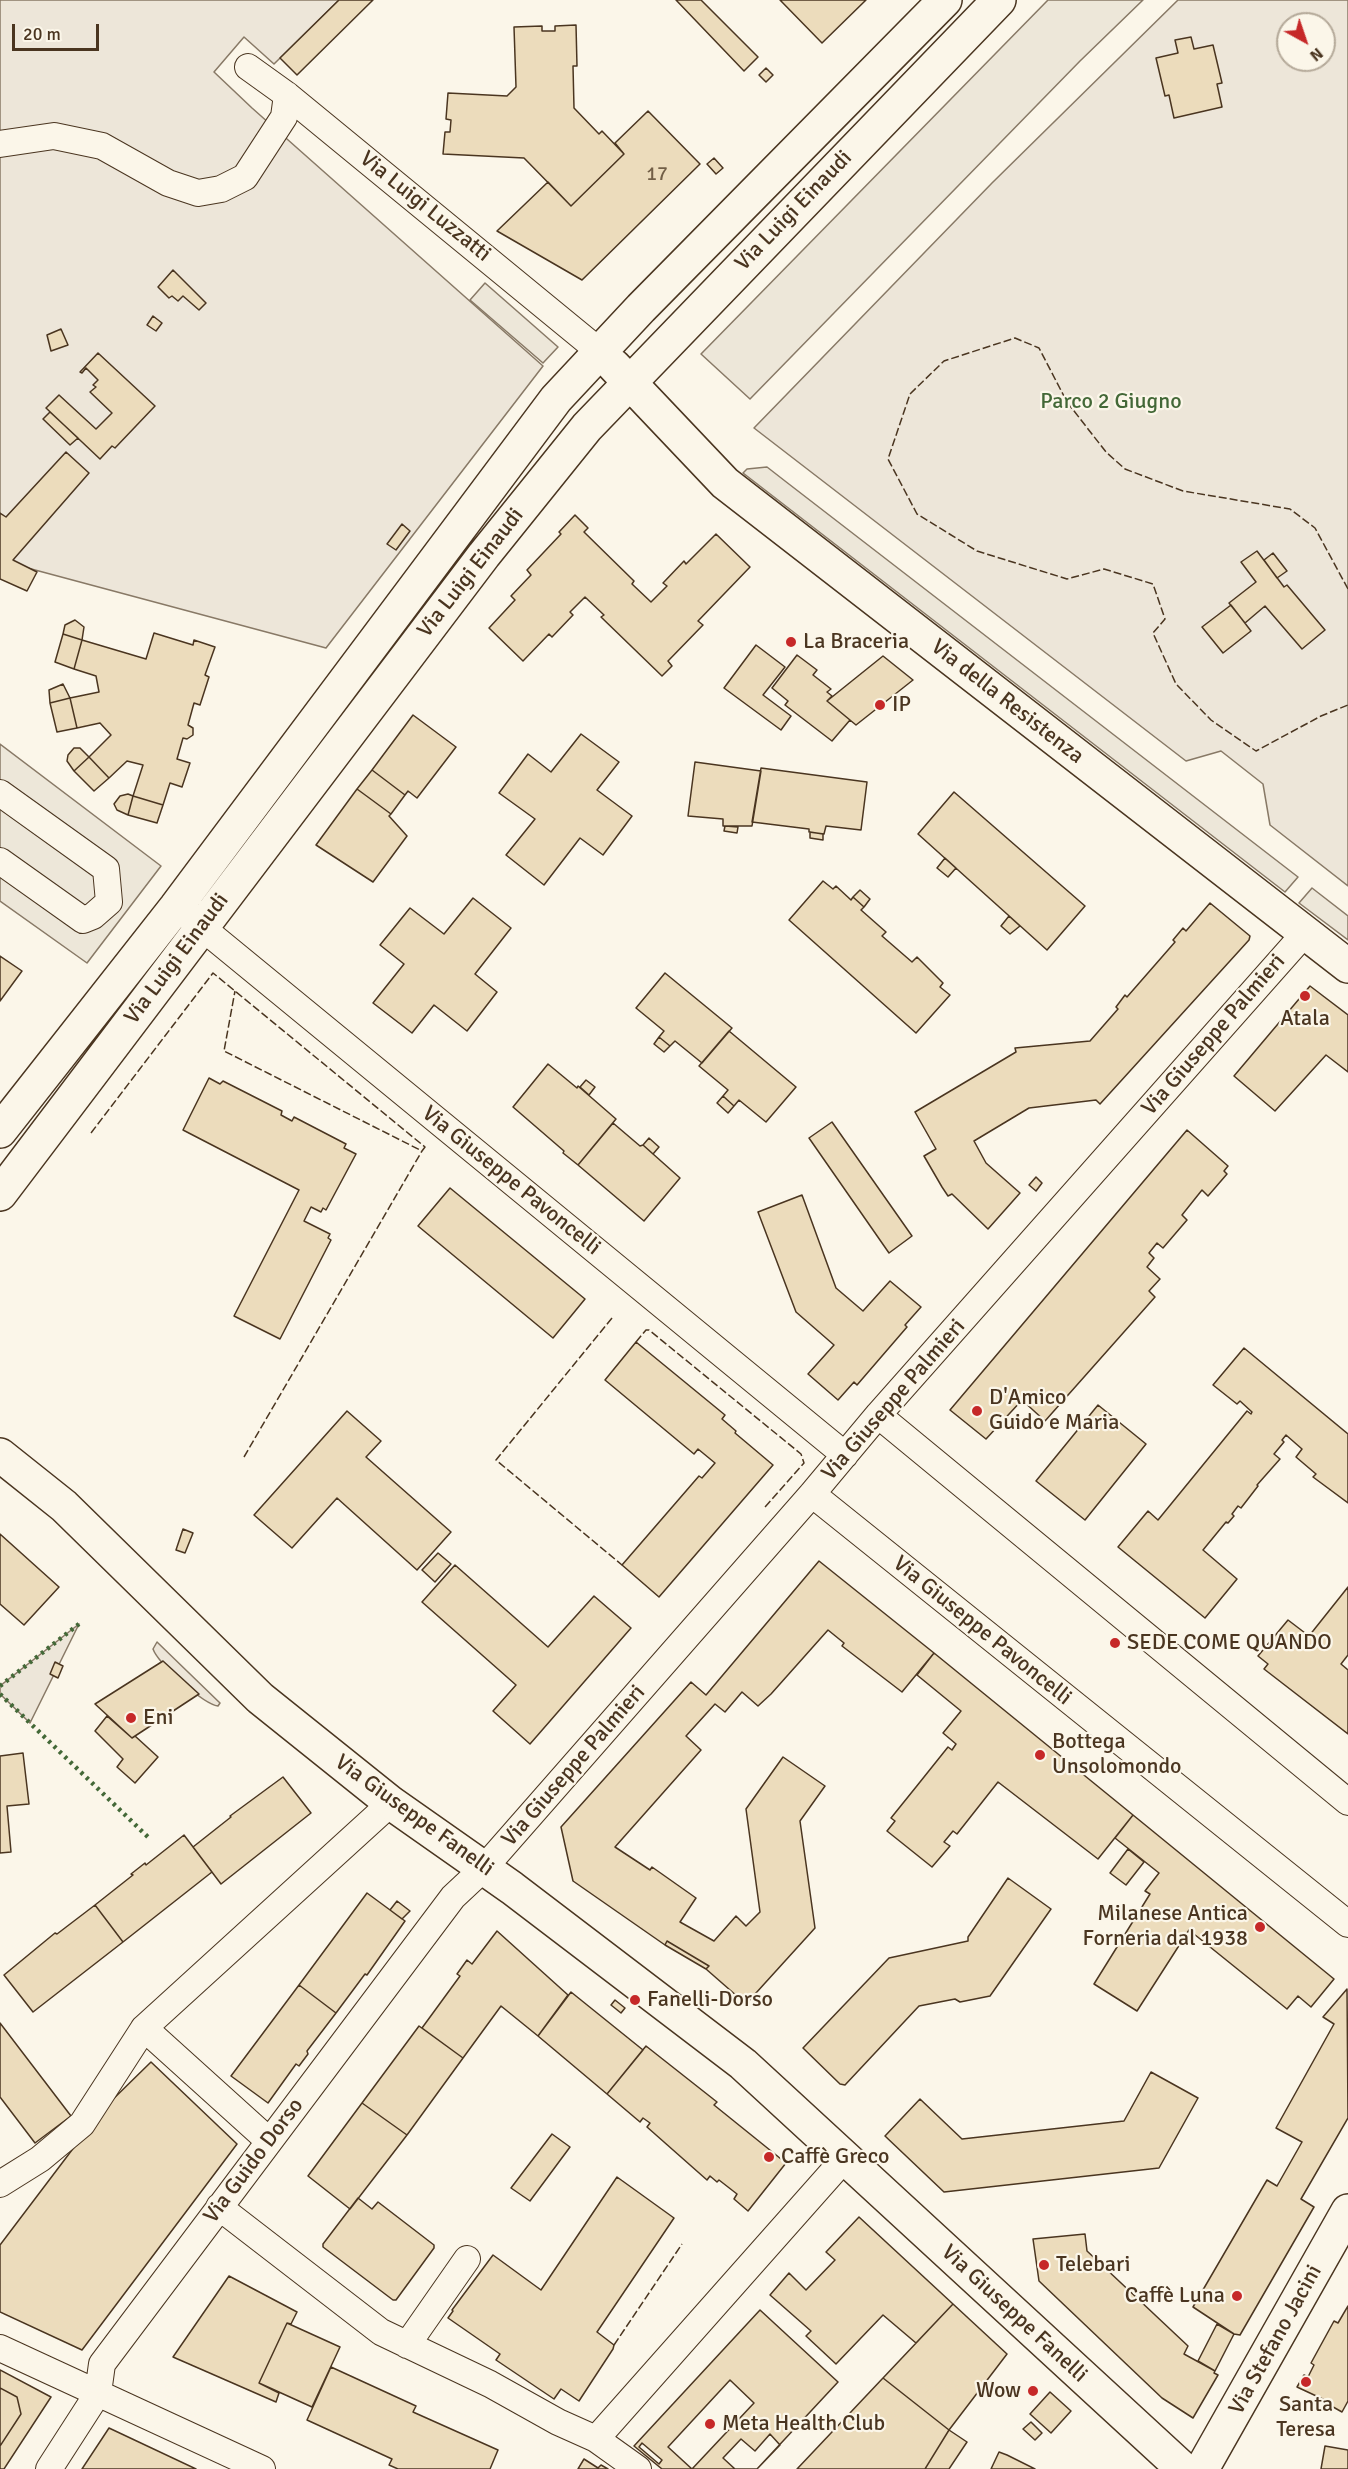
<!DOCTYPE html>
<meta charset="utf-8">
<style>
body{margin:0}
#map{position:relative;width:1348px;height:2469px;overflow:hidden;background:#fbf6e9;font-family:Signika,sans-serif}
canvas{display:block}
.north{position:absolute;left:1276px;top:12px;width:60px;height:60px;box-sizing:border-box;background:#fbf6e9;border:2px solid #b4a999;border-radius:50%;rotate:140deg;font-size:16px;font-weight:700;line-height:24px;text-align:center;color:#4a3520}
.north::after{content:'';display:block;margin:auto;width:21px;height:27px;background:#c62828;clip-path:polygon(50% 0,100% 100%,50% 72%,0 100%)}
.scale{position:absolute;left:12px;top:24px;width:87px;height:27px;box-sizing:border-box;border:3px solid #4a3520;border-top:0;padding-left:8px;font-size:18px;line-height:21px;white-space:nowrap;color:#4a3520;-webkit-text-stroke:4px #fbf6e9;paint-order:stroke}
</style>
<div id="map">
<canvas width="1348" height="2469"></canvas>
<div class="north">N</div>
<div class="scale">20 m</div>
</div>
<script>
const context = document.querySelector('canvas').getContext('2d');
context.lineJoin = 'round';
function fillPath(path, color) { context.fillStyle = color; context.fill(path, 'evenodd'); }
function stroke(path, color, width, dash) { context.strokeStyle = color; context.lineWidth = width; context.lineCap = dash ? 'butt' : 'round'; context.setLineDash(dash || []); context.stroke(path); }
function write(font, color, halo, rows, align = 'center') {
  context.font = font + ' Signika,sans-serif'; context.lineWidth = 4.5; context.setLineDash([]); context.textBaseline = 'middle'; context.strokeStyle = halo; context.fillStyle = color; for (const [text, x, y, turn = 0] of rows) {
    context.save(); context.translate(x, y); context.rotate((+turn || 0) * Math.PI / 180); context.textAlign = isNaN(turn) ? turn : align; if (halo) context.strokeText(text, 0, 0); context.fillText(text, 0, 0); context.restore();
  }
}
const green = new Path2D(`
 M0,0H339L274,64L244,37L214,72L252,108L543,366L326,648L9,563L0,557Z
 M1178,0H1348V886L1270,825L1263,784L1221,751L1186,761L754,428L992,183ZM1288,24H1324V60H1288Z
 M79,1624L30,1723L0,1694V1686Z
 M157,1642L220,1703L218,1706C203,1704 158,1663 153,1649Z`);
fillPath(green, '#ede6d9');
stroke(green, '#887966', 1.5);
const parking = new Path2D(`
 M1048,0H1143L1080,61L750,399L701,354Z
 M485,283L558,347L543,363L470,300Z
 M767,467L785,481L1298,877L1285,892L743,473L747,469Z
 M0,744L161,866L87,963L0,901Z
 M1312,888L1348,916V940L1299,903Z`);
fillPath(parking, '#ede7d9');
stroke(parking, '#887966', 1.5);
const building = new Path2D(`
 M339,0H373L297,75L280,58Z
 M676,0H701L758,57L744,71Z
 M780,0H866L822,43Z
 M576,25L577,66H573L574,108L599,134L602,131L624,154L571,206L524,158L443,154L445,132H450L451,120L446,119L448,93L507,96L516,87L514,27L542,26V31H555V26Z
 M1191,37L1194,49L1213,45L1222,83L1217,84L1222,107L1174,118L1169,95L1165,96L1156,58L1178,53L1175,40Z
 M766,68L773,75L766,82L759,75Z
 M648,111L700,164L582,280L497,231L548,182L571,206L624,154L615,143Z
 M714,158L723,168L716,174L707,164Z
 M173,270L206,303L199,310L183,296L178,301L172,296L169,298L158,287Z
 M153,316L162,323L156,331L147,325Z
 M61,329L68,345L51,351L47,335Z
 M98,353L155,406L115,448L112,446L100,459L46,408L59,395L96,429L112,413L90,392L96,387L93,385L98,380L86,368L82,373L80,372Z
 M50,412L78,438L70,445L43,419Z
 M66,452L89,473L13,560L37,572L27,591L0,579V513L6,517Z
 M575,515L588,528L584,532L634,581L632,584L651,602L667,586L663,583L684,561L686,564L716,534L750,567L698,621L703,625L668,661L672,666L662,676L601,617L604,615L585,597L570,612L573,615L552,637L549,634L523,661L489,628L515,600L511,596L531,575L527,570L561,534L559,532Z
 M402,524L410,531L396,550L387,544Z
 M1257,551L1284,587L1287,585L1325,630L1302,649L1265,606L1245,623L1229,603L1256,582L1241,562Z
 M1273,553L1287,571L1277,578L1264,560Z
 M1231,605L1251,631L1223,653L1202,627Z
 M75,620L84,627L82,640L63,634L65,625Z
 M154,633L193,645L194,640L215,647L205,675L209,677L200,705L194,703L188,725L193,728V735L187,739L183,738L177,759L190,763L182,787L170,783L163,805L133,796L143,765L127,761L109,778L89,757L111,735L100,723L77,728L70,698L99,692L96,676L74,669L82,640L146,659Z
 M63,634L82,640L74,669L55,662Z
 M756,645L785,667L763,695L791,716L781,730L724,688Z
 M797,655L817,670L813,675L831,689L827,692L832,696L827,701L850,720L832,741L785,705L788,701L772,688Z
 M883,656L913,680L856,725L827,701Z
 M63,684L70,698L50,703L49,690Z
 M70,698L77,728L57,732L50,703Z
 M413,715L456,747L417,798L408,791L405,795L372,770Z
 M581,734L619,762L597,790L632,816L603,855L580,838L544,885L506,855L535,819L499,793L528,754L551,772Z
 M74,748H80L89,757L74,771L67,761L68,755Z
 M89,757L109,778L94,791L74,771Z
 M695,762L761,771L752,826H723V819L688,816Z
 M761,768L867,782L861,830L826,826L824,834L809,832V829L752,822Z
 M372,770L405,795L391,814L357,789Z
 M357,789L391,814L389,816L407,836L373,882L316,845Z
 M954,792L1085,906L1047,950L918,834Z
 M128,794L133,796L128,815L117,810L114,804L120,796Z
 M133,796L163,805L157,823L128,815Z
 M725,826L738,827L737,833L724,831Z
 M810,832L823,834V840L810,838Z
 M945,858L956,868L948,877L937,868Z
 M823,881L833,889L836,886L851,900L853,897L864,907L861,910L886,932L882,936L912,962L917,957L943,983L940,987L950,995L916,1033L789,920Z
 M860,890L870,899L864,907L853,897Z
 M473,898L511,928L475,974L497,992L467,1031L434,1005L412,1033L373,1003L404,964L380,945L410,908L444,934Z
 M1210,903L1250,936L1249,940L1100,1104L1096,1100L1029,1108L974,1141L986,1163L1020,1193L988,1229L952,1194L948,1196L942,1187L924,1156L936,1149L915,1112L1016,1052L1015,1048L1090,1041L1118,1009L1116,1007L1125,995L1127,997L1175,942L1173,940L1183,928L1186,931Z
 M1009,916L1020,926L1010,934L1001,926Z
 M0,956L22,971L0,1001Z
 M665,973L732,1028L702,1063L675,1041L670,1046L659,1037L664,1031L636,1008Z
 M1310,986L1348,1015V1072L1326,1055L1275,1111L1234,1076Z
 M729,1031L796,1087L766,1122L739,1100L734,1106L723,1096L728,1090L699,1066Z
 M659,1037L670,1046L664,1052L654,1044Z
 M548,1064L577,1088L578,1086L616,1119L578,1165L563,1153L564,1151L513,1107Z
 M209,1078L220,1084L223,1081L282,1111L281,1115L292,1121L294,1117L346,1144L344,1148L356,1154L326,1210L323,1208L321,1212L311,1207L304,1221L330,1234L328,1238L331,1240L280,1339L234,1316L299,1190L183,1130Z
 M586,1080L595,1087L589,1095L580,1087Z
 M723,1096L734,1106L728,1113L717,1103Z
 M832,1122L912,1236L889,1253L809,1138Z
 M613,1123L640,1146L643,1145L680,1178L644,1221L578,1165Z
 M1187,1130L1228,1166L1224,1171L1227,1174L1208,1196L1202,1190L1182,1215L1187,1220L1163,1248L1157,1243L1149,1253L1154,1258L1147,1267L1160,1279L1149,1291L1155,1297L1045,1421L1022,1400L986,1439L950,1410Z
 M649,1138L659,1147L653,1154L643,1145Z
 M1036,1177L1042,1183L1036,1191L1029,1185Z
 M450,1188L585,1299L553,1338L418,1226Z
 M802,1195L836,1288L863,1311L890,1281L921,1307L905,1325L907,1327L857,1385L854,1382L838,1400L808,1374L834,1345L796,1312L758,1212Z
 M636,1342L725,1415L722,1419L736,1431L735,1433L773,1465L659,1597L622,1565L699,1476L702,1478L715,1463L698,1449L694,1454L605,1380Z
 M1244,1348L1348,1434V1503L1313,1477L1316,1474L1296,1457L1302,1449L1286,1435L1282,1440L1284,1442L1274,1454L1280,1459L1257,1485L1258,1486L1241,1508L1238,1506L1232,1514L1234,1516L1228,1523L1226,1522L1203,1550L1237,1579L1205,1618L1118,1547L1148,1511L1158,1520L1247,1411L1251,1414L1252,1412L1240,1401L1237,1404L1213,1385Z
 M1098,1405L1146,1444L1085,1520L1036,1481Z
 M347,1411L381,1441L366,1457L451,1532L417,1570L337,1498L292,1548L254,1515Z
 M183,1529L193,1533L185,1553L176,1550Z
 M0,1534L59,1587L24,1625L0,1604Z
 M438,1553L451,1564L435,1582L422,1570Z
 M819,1561L934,1653L902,1692L842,1646L844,1643L828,1630L771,1694L758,1706L742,1692L725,1712L715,1704L686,1736L701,1750L615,1847L650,1870L652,1867L696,1898L680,1922L714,1941L736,1916L746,1926L760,1912L746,1809L783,1757L825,1786L800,1821L815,1928L746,2004L706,1969L709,1966L667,1941L665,1945L573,1881L561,1827L691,1682L706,1695Z
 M455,1565L548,1647L594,1596L631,1628L530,1744L493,1711L516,1685L422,1602Z
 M1348,1587V1655L1341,1664L1348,1670V1734L1264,1669L1268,1664L1258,1656L1288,1620L1309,1636Z
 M934,1653L1133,1815L1098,1859L998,1782L957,1834L953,1831L944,1842L950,1846L932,1867L887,1831L895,1821L891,1818L916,1787L948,1747L952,1750L956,1744L943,1733L961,1711L917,1675Z
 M163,1661L199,1694L132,1738L95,1704Z
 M55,1662L63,1666L58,1678L50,1674Z
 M107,1716L132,1738L135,1736L158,1757L135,1783L117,1767L123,1759L95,1731Z
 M23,1753L29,1804L7,1806L11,1852L0,1853V1756Z
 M283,1777L311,1813L221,1884L193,1847L231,1817L230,1816Z
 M1133,1815L1334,1979L1311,2007L1298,1996L1287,2009L1189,1930L1137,2011L1094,1984L1150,1894L1145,1891L1159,1873L1115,1838Z
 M184,1835L212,1872L123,1942L95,1905L133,1875L131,1874L145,1863L146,1865Z
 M1128,1849L1144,1862L1126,1885L1110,1873Z
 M1008,1878L1051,1909L990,1996L960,2002L955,1999L919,2006L845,2085L840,2084L803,2048L889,1958L968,1941V1937Z
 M367,1893L405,1921L367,1975L365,1974L336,2013L299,1985Z
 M397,1901L410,1911L402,1919L390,1910Z
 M95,1905L123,1942L33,2012L4,1975L55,1933L57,1934Z
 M497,1931L568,1995L538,2036L501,2006L463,2058L422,2028L460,1976L457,1974L467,1960L472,1964Z
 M667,1941L709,1966L706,1969L665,1945Z
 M299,1985L336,2013L307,2051L308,2054L299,2066L296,2064L268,2103L231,2076Z
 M1347,1989L1348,2118L1301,2199L1314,2207L1240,2335L1234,2334L1193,2307L1267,2180L1277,2186L1302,2142L1276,2128L1334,2024L1323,2017Z
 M571,1992L643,2050L607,2094L538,2036Z
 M615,2000L625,2008L621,2013L611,2005Z
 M0,2023L71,2116L35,2143L0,2097Z
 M419,2026L463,2058L407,2135L362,2103Z
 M646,2046L717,2102L714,2105L786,2163L748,2211L734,2199L737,2194L719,2180L717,2182L710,2176L707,2180L647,2127L650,2123L643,2118L640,2122L607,2094Z
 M151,2062L237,2144L82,2350L0,2312V2245L103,2109Z
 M1151,2072L1198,2098L1159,2168L944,2192L885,2136L920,2099L962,2139L1124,2121Z
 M362,2103L407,2135L350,2209L308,2176Z
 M552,2134L570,2147L530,2201L511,2188Z
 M617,2177L674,2218L597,2332L614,2345L613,2349L594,2378L579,2401L561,2389L554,2399L496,2360L500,2354L448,2318L453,2311L452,2310L493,2255L541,2290Z
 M358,2198L372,2209L378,2202L434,2245V2248L396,2300H393L323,2247V2244Z
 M859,2217L953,2304L916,2343L883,2315L836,2364L806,2336L811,2331L770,2295L789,2273L806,2290L835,2260L826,2252Z
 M1085,2234L1087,2251L1188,2346L1184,2354L1215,2371L1214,2373L1218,2375L1193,2418L1162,2398L1039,2281L1033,2239Z
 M229,2276L297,2312L291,2324L287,2323L259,2383L279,2393L276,2402L173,2357Z
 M953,2304L1007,2354L949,2430L883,2378Z
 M1348,2306V2401L1342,2412L1326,2403L1327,2401L1297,2387L1304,2375L1308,2377L1314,2365L1311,2363L1334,2321L1338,2323Z
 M760,2310L838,2382L757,2469H662L634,2446Z
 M287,2323L340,2347L312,2407L259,2383Z
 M1217,2324L1234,2334L1215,2371L1198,2361Z
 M331,2367L416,2406L413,2412L498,2450L490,2469H398L389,2465L392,2459L307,2420Z
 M0,2370L51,2397L4,2469H0V2446L21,2414L17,2397L0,2388Z
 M883,2378L949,2430L925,2469H797Z
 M730,2380L754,2403L692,2469L668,2447Z
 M0,2388L17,2397L21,2414L0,2446Z
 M1050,2392L1071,2411L1051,2433L1030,2414Z
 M1031,2422L1042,2433L1035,2440L1023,2429Z
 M109,2428L196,2469H82Z
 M949,2430L967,2442L949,2469H925Z
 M770,2434L780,2445L757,2469H735L723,2458L741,2439L755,2451Z
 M642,2443L662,2460L659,2464L639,2447Z
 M1325,2446L1348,2450V2469H1321Z
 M999,2452L1007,2455L1035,2469H991Z
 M584,2459L598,2468L601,2465L608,2469H578Z`);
fillPath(building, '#ecdcbc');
stroke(building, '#4a3520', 1.5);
const street = new Path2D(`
 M248,67L287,95L599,351
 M0,144L54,136L102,146L168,183L198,193L221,189L245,177L284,117L287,95
 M0,793L106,869L109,902L93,916L83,920L0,861
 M189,917L845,1455
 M878,1415L1348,1802
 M812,1494L1348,1924
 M144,2028L268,2140
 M0,2184L40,2159L82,2124L144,2028L391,1803
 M219,2207L381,2332L490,2384L558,2422L596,2439L638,2469
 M407,2345L467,2259
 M0,2348L262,2469
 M596,2439L846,2157
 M49,2469L98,2393L102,2364L453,1897L484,1868L812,1494L878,1415L1305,933`);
const secondary = new Path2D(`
 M614,366L725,483L1348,966
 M0,1131L176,907L556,399L641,308L945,0
 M0,1194L484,555L587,427L999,0
 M0,1455L64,1506L260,1698L391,1803L512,1888L743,2064L1183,2469`);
const primary = new Path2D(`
 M1202,2469L1348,2211`);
stroke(street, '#4a3520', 28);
stroke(secondary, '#4a3520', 36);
stroke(primary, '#4a3520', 36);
stroke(street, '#fbf6e9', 26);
stroke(secondary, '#fbf6e9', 33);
stroke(primary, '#fbf6e9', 33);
stroke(new Path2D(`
 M0,1686L79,1624
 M0,1694L150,1839`), '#436837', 4.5, [3, 4.5]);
stroke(new Path2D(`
 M1348,589L1315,528L1290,509L1183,491L1125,469L1106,452L1067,402L1039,348L1015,338L944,361L910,394L888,459L917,514L977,551L1067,579L1104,569L1153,584L1165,619L1153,633L1176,684L1211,720L1256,751L1321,716L1348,705
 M91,1133L213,973L425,1147L422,1151L224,1051L235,991
 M612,1318L496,1460L622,1565
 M636,1342L646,1330H649L801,1454L804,1463L765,1507
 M244,1457L422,1151
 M614,2345L682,2244`), '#4a3520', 1.5, [8, 3]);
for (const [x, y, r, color] of [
 [791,642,6,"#c62828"],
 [880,705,6,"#c62828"],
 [1305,996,6,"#c62828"],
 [977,1411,6,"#c62828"],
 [1115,1643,6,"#c62828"],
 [131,1718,6,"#c62828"],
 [1040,1755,6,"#c62828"],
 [1260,1927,6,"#c62828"],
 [635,2000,6,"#c62828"],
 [769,2157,6,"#c62828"],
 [1044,2265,6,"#c62828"],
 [1237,2296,6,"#c62828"],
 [1306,2382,6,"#c62828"],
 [1033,2391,6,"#c62828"],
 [710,2424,6,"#c62828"]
]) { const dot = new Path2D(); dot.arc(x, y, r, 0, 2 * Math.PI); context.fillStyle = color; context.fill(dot); stroke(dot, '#fbf6e9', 2); }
write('20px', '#725f47', null, [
 ["17",657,175]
]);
write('22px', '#4a3520', '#fbf6e9', [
 ["Via Luigi Luzzatti",425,207,39],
 ["Via Luigi Einaudi",794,211,-46],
 ["Via Luigi Einaudi",471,573,-52],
 ["Via della Resistenza",1007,702,38],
 ["Via Luigi Einaudi",177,959,-53],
 ["Via Giuseppe Palmieri",1214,1035,-49],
 ["Via Giuseppe Pavoncelli",511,1181,39],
 ["Via Giuseppe Palmieri",894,1400,-49],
 ["Via Giuseppe Pavoncelli",982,1631,39],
 ["Via Giuseppe Palmieri",574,1766,-49],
 ["Via Giuseppe Fanelli",414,1816,36],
 ["Via Guido Dorso",254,2161,-53],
 ["Via Giuseppe Fanelli",1014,2314,43],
 ["Via Stefano Jacini",1276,2340,-61]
]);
write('22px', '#436837', '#fbf6e9', [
 ["Parco 2 Giugno",1111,402]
]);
write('22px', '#4a3520', '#fbf6e9', [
 ["La Braceria",803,642],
 ["IP",892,705],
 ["Atala",1305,1019,"center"],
 ["D'Amico",989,1398],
 ["Guido e Maria",989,1423],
 ["SEDE COME QUANDO",1127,1643],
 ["Eni",143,1718],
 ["Bottega",1052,1742],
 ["Unsolomondo",1052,1767],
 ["Milanese Antica",1248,1914,"right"],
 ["Forneria dal 1938",1248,1939,"right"],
 ["Fanelli-Dorso",647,2000],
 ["Caffè Greco",781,2157],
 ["Telebari",1056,2265],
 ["Caffè Luna",1225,2296,"right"],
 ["Wow",1021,2391,"right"],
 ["Santa",1306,2405,"center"],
 ["Teresa",1306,2430,"center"],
 ["Meta Health Club",722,2424]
], 'left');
</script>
